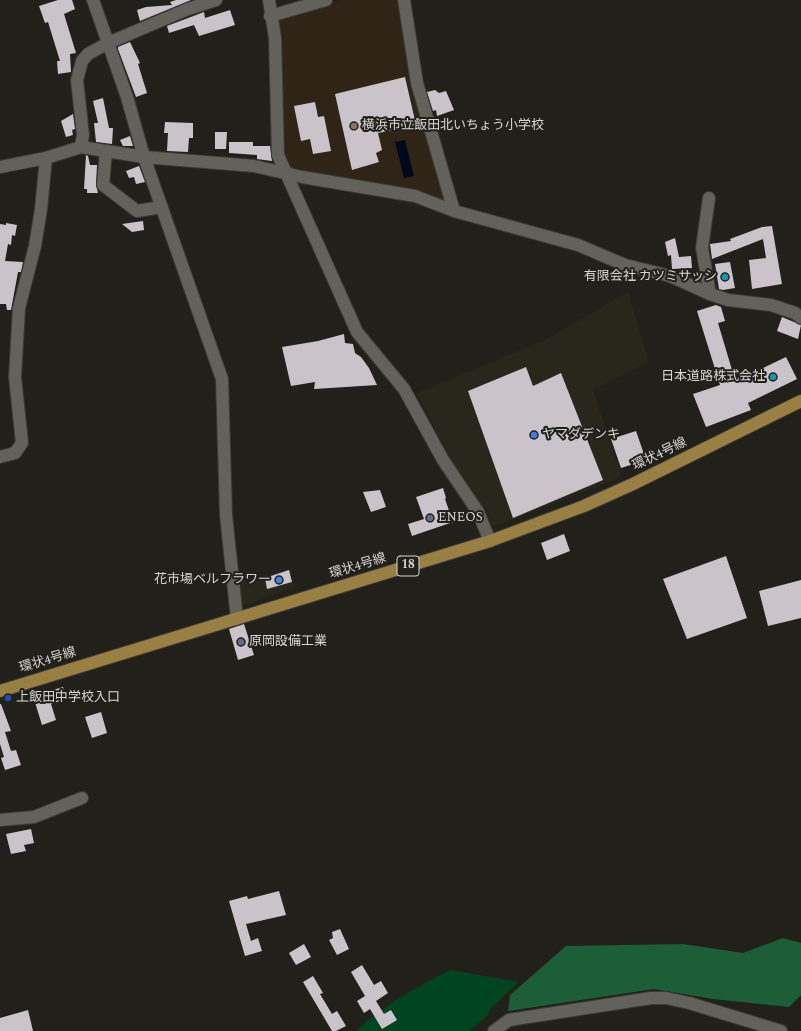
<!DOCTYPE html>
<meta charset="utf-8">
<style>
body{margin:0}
canvas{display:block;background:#21201b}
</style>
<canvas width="801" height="1031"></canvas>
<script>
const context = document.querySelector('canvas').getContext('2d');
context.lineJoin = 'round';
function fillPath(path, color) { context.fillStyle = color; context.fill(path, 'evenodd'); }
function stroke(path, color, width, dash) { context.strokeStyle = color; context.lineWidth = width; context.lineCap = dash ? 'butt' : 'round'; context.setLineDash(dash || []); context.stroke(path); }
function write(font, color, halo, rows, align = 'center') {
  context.font = font + ' Spectral,"Noto Sans JP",serif'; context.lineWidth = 4; context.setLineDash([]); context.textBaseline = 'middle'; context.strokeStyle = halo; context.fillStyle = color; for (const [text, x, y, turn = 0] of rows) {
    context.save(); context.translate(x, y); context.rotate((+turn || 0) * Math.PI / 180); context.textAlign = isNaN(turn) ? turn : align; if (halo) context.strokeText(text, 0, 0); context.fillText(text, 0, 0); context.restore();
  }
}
fillPath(new Path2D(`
 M628,292L649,362L593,390L621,475L612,481L493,527L483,507L450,458L417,393L545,340Z
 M290,569L295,587L239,607L236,583Z`), '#29261b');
fillPath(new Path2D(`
 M344,0H401L446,197L444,202L307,174L291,168L285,153L281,34L278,22L281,17Z`), '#2f2516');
fillPath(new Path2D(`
 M450,970L519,982L489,1010L488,1015L469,1031H356C384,1005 416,987 450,970Z`), '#004521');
fillPath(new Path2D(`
 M783,938L801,943V995L789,1007L713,999L654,989L508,1011L510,995L566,946L683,944L743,953Z`), '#1c5e37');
fillPath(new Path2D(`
 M405,140L414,176L404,178L395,142Z`), '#00081a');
fillPath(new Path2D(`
 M58,0H72L75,9L64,14L76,53L70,54L71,72L58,74L57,61H60L48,22L45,23L39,6Z
 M176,0H191L140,21L137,10L146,7L172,5L170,2Z
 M230,10L235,25L199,36L194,25L169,33L167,26L204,12L205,18Z
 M130,42L140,63L138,64L147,93L136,97L118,49V47Z
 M405,77L416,125L378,133L382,150L376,153L379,162L352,170L335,94Z
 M435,90L439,93L446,91L454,110L437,116L436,110L433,111L427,92Z
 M103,98L109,128H113L112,144L96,142L94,123H98L93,101Z
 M315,102L318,117L324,116L331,151L313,154L310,139L301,141L294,106Z
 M73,114L75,129L72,130L73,135L66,137L61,121Z
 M165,122L193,123V138H189L188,152L167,151L168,133H164Z
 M215,132H227L226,149H215Z
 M130,136L133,146H123L120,140Z
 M229,142H253V146H270L272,161L257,159V155L229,153Z
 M86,155L88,156L90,165H97L96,185L98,193H87V189H84Z
 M139,166L145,182L136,184L134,177L129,178L126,171Z
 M143,221L144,230L132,232L122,224Z
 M6,223L17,225L15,236L12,235L11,245L8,244L5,261L23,262L21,272H18L11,310H7L6,304H0V224L6,225Z
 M772,226L782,284L752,289L749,260L766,258L763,239L712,259L710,244L731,241L730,239L762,227Z
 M675,238L679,257L691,256L692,268L672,269L671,255L668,256L665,242Z
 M730,262L735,288L723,290L719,289L715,264Z
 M716,305L721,307L725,321L718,323L735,380H738L786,357L797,379L748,403L751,410L706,427L693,394L720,385L697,311Z
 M782,317L801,325L798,339L777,331Z
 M344,334L345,343L353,344L355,353L361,357L369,368L377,385L314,389L315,382L291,386L282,347L318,341Z
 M526,367L533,386L561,373L603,480L513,518L468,391Z
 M636,431L646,460L621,468L611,439Z
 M443,488L446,498L445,499L453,522L412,536L408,524L424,519L416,497Z
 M380,490L386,507L371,512L363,492Z
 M564,534L570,551L547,560L541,543Z
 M726,556L747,618L687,639L663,579Z
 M289,570L292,582L267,589L265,578Z
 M801,580V618L768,626L759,591Z
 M244,624L254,655L238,660L229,629Z
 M63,687L66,699L51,704L56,720L42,725L34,699L54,692L53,690Z
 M0,704H1L11,731L5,732L11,751L16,750L21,765L5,770L1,758L4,757L0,744Z
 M101,712L107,733L92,738L85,717Z
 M31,829L34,843L24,845L26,851L11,854L6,834Z
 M279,891L286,915L246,924L251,941L258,938L262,951L245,956L229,901L247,896L248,899Z
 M340,929L349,949L337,955L329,940L333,938L332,932Z
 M304,944L311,957L296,965L289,953Z
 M362,965L374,985L381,981L388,993L376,1001L384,1014L391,1010L397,1020L382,1029L370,1009L364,1013L357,1001L365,996L351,972Z
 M313,976L323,993L320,994L332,1014L337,1011L346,1026L336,1031H332L303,982Z
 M28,1010L33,1031H0V1018Z`), '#cac4ca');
const minor = new Path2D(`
 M93,0L127,97L144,157L222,379L226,515L237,619
 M269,0L275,38L278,155L357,332L404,389L443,460L478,512L490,541
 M404,0L417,83L454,211
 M270,16L326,0
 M81,147L83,135L77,80L82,61L88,54L108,43L188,9L216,0
 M106,151L103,185L137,211L162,207
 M0,167L46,158L81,147L144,157L254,166L302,177L415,196L454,211L578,245L625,265L670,276L710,294L728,300L771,305L795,313L801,318
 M709,198L702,248L710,294
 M0,457L15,453L22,443L15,377L19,308L35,246L41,209L46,158
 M0,820L34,817L82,798
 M494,1031L509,1020L651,998H666L689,1003L781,1031`);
const major = new Path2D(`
 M0,691L490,541L584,506L633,484L801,401`);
stroke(minor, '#3c3b37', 14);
stroke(major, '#3c3b37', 14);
stroke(minor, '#63615c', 12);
stroke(major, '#997f42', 12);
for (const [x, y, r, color] of [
 [354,126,4,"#8d6e63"],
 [725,277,4,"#0f9aa8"],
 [773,377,4,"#0f9aa8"],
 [534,435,4,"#3f7fe0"],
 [430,518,4,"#5c6f8a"],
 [279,580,4,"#3f7fe0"],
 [241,642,4,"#5c6f8a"],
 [8,698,4,"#1a4fb4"]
]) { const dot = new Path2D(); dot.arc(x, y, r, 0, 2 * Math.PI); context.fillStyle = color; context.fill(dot); stroke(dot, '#21201b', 1.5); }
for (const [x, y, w] of [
 [408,566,22]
]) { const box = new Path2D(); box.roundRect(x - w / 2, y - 10, w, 20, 3); context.fillStyle = '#21201b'; context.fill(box); stroke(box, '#d7d6d3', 1); }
write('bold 12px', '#d7d6d3', null, [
 ["18",408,566]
]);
write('13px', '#d7d6d3', '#21201b', [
 ["横浜市立飯田北いちょう小学校",362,126],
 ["有限会社 カツミサッシ",717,277,"right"],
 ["日本道路株式会社",765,377,"right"],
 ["ヤマダデンキ",542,435],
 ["ENEOS",438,518],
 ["花市場ベルフラワー",271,580,"right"],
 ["原岡設備工業",249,642],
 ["上飯田中学校入口",16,698]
], 'left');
write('13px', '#d7d6d3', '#21201b', [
 ["環状4号線",660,455,-26],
 ["環状4号線",358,567,-17],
 ["環状4号線",48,661,-17]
]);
</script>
